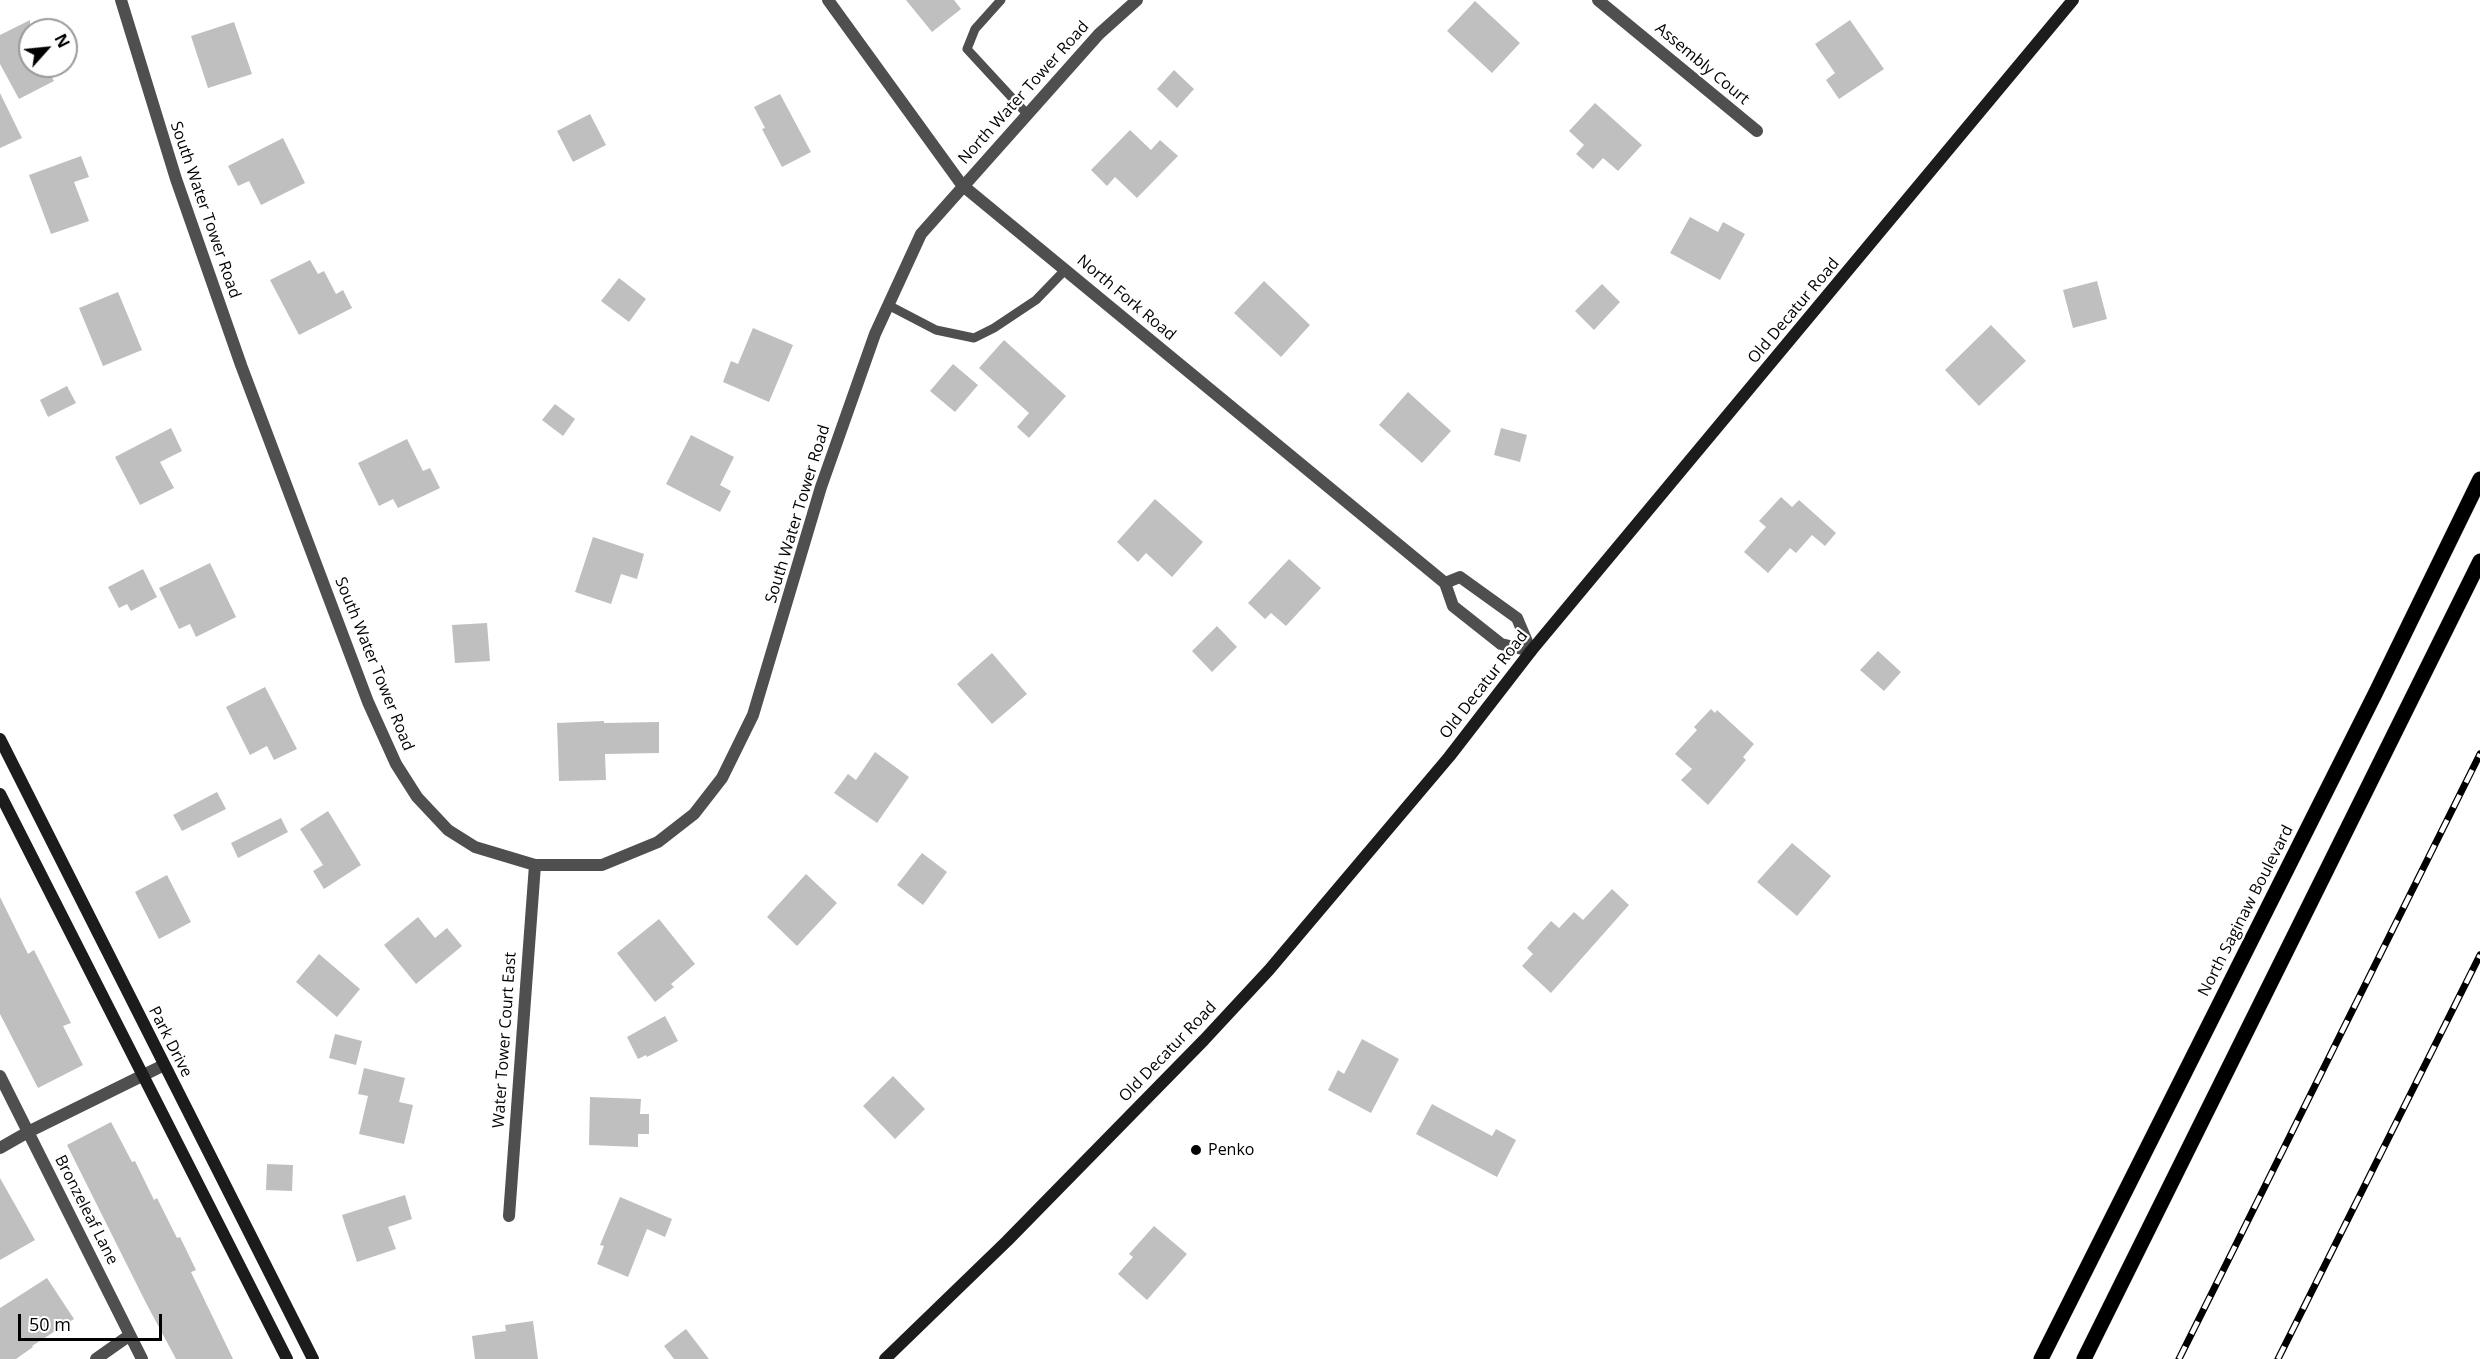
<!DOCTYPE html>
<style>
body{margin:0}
#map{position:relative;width:2480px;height:1359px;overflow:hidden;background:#fff;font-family:"Open Sans",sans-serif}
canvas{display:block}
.north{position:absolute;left:18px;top:18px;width:60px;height:60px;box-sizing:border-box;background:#fff;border:2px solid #999;border-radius:50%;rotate:63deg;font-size:16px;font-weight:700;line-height:24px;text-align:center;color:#000}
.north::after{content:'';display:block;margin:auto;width:21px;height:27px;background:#000;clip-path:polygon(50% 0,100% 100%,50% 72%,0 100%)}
.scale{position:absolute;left:18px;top:1314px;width:144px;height:27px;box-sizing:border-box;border:3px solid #000;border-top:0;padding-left:8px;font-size:18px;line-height:21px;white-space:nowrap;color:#000;-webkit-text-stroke:4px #fff;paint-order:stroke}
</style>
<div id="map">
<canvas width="2480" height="1359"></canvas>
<div class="north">N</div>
<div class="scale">50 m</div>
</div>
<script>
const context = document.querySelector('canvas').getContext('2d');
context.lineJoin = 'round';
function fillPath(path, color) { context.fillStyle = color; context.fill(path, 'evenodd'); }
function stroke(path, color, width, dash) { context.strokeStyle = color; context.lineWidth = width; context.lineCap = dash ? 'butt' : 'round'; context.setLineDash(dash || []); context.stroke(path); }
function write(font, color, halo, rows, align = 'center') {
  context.font = font + ' "Open Sans",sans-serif'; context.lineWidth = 4.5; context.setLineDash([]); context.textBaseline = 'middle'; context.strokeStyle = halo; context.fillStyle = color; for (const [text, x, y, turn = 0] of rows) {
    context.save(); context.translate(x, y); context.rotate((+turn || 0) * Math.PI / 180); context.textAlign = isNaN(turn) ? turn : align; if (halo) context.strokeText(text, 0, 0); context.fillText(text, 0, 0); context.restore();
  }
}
fillPath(new Path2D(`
 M906,0H954L961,9L932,32Z
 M1475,1L1520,43L1492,73L1447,31Z
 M30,20V66H46L54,81L19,99L0,64V35Z
 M1850,20L1884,69L1839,99L1826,80L1835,73L1815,44Z
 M234,22L252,74L208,88L191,36Z
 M1174,70L1194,89L1177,108L1157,89Z
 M0,93L22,138L0,148Z
 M780,94L811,152L782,167L762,129L765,128L754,107Z
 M1595,103L1642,145L1618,171L1603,158L1593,169L1576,154L1584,145L1569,131Z
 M590,114L606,145L573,162L557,131Z
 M1130,130L1151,150L1160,140L1178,156L1137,198L1115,177L1107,186L1091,170Z
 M283,138L305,183L261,205L249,181L238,186L228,166Z
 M81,156L89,177L74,182L89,221L51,234L29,175Z
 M1690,217L1718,232L1723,222L1745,234L1720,280L1670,253Z
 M310,260L318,274L324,271L336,294L343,290L352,308L299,335L270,280Z
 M619,278L646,299L629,322L601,301Z
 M1264,281L1310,325L1281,357L1234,313Z
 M2097,281L2107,319L2073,328L2063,290Z
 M1602,284L1620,302L1594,330L1575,311Z
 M118,292L142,350L103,366L79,308Z
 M1991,325L2026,361L1979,406L1945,370Z
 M753,328L793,345L769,402L723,382L731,361L738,364Z
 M1004,340L1066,396L1029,438L1017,427L1029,413L979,368Z
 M953,364L978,385L955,412L930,391Z
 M67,386L76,403L48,417L40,400Z
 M1408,392L1451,431L1422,463L1379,425Z
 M555,404L575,419L563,436L542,420Z
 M171,428L182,451L160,462L174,488L140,505L115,457Z
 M1501,428L1527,435L1520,462L1494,455Z
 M691,435L734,457L720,485L731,491L720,512L666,484Z
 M407,439L423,471L430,468L440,488L398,508L393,499L379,506L358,463Z
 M1781,497L1792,507L1799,500L1836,533L1825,546L1812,535L1796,553L1790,548L1768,573L1744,552L1766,527L1759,521Z
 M1155,499L1203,542L1172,577L1146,553L1138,562L1117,542Z
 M593,537L644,554L637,579L621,574L611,604L575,592Z
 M1289,559L1321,588L1286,626L1271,613L1265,619L1248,603Z
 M210,563L236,617L196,637L190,624L179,629L159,588Z
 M143,569L157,597L131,611L127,604L119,608L108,587Z
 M487,623L490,661L455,663L452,625Z
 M1217,626L1237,647L1212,672L1192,651Z
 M1878,651L1901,672L1884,691L1860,670Z
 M992,653L1027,694L992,724L957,684Z
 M265,687L297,749L274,760L267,746L250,755L226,707Z
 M1711,709L1715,713L1717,710L1754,744L1743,757L1746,760L1708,805L1681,780L1692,769L1675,754L1697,730L1694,727Z
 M604,721V723L659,722V753L605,754L606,780L559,781L557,723Z
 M875,752L909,777L877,823L834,793L848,774L856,780Z
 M217,792L226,809L182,831L173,815Z
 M328,811L361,865L324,889L313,871L323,865L300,829Z
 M281,818L288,832L238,858L231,843Z
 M1792,843L1831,876L1797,916L1757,882Z
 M922,853L947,872L923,905L897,885Z
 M806,874L837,903L797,946L767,917Z
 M167,875L191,922L159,939L135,892Z
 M1612,889L1629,905L1551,993L1522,966L1533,954L1527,948L1551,921L1559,928L1574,912L1583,920Z
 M0,897L28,954L34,950L71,1023L63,1026L83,1065L38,1088L0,1014Z
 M418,917L435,938L447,928L462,946L416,984L384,945Z
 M659,919L695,964L671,984L674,987L655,1002L617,953Z
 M319,954L360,989L337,1017L296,982Z
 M665,1016L678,1041L647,1057L646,1055L638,1059L627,1037Z
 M335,1034L362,1041L356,1065L329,1058Z
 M1362,1039L1399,1059L1371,1113L1328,1090L1338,1070L1344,1074Z
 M364,1068L405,1078L399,1102L413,1105L404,1144L359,1134L368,1096L358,1094Z
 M893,1076L925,1109L895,1139L863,1106Z
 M590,1097L641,1099L640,1114H649V1134H638V1147L589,1145Z
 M1432,1104L1492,1136L1496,1129L1516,1140L1497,1177L1416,1134Z
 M111,1122L132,1162L135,1161L154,1200L157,1198L177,1238L180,1237L196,1270L191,1272L233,1359H176L146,1303L67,1145Z
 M267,1164L293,1165L292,1191L266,1190Z
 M0,1178L35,1240L0,1260Z
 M405,1195L412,1219L388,1227L396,1249L357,1262L342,1215Z
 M620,1197L672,1219L665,1237L647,1229L628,1277L597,1264L604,1246L600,1245Z
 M1154,1226L1187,1254L1147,1300L1118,1274L1133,1257L1129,1254Z
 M47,1278L74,1319L32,1346L33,1347L16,1359H0V1308Z
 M533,1321L538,1359H475L472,1336L506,1331L505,1325Z
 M686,1329L709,1359H674L664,1346Z`), '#bfbfbf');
const primary = new Path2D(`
 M2041,1359L2376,692L2480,479
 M2084,1359L2480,561`);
stroke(primary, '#dbdbdb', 16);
stroke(new Path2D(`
 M1001,0L975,29L967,49L1027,114
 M888,305L936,330L974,338L994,328L1036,300L1065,270`), '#4f4f4f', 9);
stroke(new Path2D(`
 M121,0L176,179L241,365L368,702L396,764L417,797L448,830L475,847L535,865H602L658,842L694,814L722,778L753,715L821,487L875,334L921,234L1099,34L1137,0
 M828,0L962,185L1445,583L1453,606L1501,644L1531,651
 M1598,0L1757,131
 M1445,583L1460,577L1517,618L1531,651
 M0,1076L142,1359
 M0,1148L28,1132L164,1065
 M509,1216L535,865
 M96,1359L130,1335`), '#4f4f4f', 12);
stroke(new Path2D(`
 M0,739L313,1359
 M0,794L287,1359
 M885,1359L1007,1241L1204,1040L1269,970L1449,757L1531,651L2073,0`), '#1c1c1c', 12);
stroke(primary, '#000', 15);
const rail = new Path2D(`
 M2179,1359L2480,754
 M2278,1359L2480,955`);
stroke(rail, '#000', 7);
stroke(rail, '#fff', 4.5, [14]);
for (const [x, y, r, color] of [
 [1196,1150,6,"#000"]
]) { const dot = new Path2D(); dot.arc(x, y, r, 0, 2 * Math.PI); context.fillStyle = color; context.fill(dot); stroke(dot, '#fff', 2); }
write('16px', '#000', '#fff', [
 ["Assembly Court",1702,64,40],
 ["North Water Tower Road",1024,93,-48],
 ["South Water Tower Road",205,210,71],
 ["North Fork Road",1126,298,40],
 ["Old Decatur Road",1794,311,-50],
 ["South Water Tower Road",798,514,-73],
 ["South Water Tower Road",374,664,68],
 ["Old Decatur Road",1484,685,-52],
 ["North Saginaw Boulevard",2246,911,-63],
 ["Water Tower Court East",505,1040,-86],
 ["Park Drive",170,1042,63],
 ["Old Decatur Road",1168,1052,-46],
 ["Bronzeleaf Lane",86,1210,63]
]);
write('16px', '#000', '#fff', [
 ["Penko",1208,1150]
], 'left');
</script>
